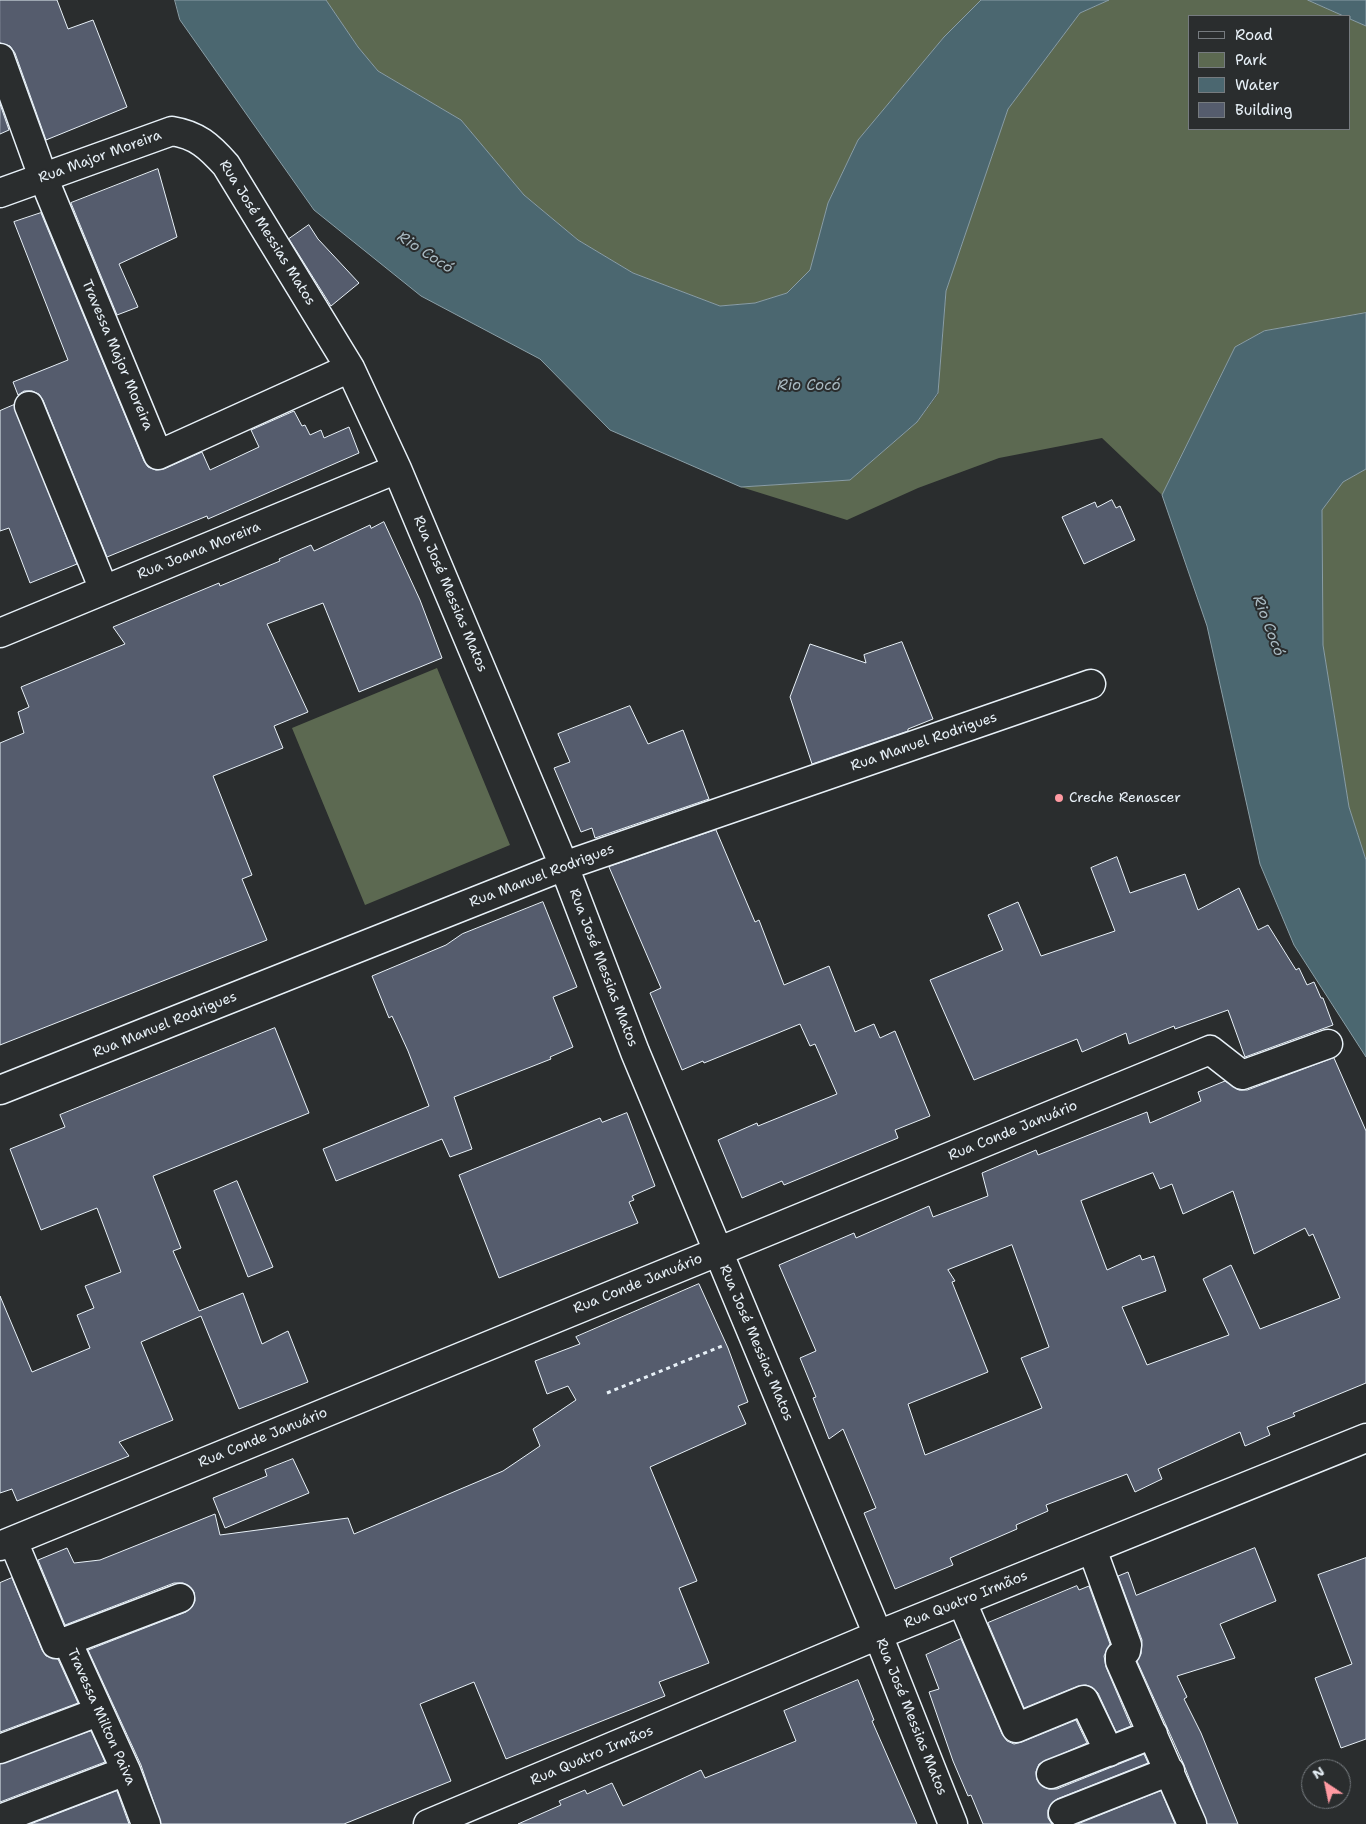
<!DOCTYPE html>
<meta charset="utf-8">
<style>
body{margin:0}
#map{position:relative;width:1366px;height:1824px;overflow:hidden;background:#2a2d2e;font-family:"Shantell Sans",sans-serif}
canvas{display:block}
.legend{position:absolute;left:1188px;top:15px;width:162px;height:115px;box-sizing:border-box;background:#2a2d2e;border:1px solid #767b7f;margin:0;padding:6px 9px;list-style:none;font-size:15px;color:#e8f1f8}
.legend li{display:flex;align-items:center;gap:10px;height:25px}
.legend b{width:25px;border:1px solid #767b7f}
.north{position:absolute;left:1301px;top:1759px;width:50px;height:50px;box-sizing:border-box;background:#2a2d2e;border:1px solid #767b7f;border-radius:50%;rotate:326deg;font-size:14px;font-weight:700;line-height:20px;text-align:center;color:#e8f1f8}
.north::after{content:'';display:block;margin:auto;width:18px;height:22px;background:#ff9aa2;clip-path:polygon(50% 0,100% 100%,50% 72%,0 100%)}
</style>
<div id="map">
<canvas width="1366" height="1824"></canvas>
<ul class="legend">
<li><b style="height:6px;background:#2a2d2e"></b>Road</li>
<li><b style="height:14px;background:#5c6951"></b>Park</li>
<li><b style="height:14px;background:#4b6770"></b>Water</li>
<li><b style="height:14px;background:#555c6d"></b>Building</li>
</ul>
<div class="north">N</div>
</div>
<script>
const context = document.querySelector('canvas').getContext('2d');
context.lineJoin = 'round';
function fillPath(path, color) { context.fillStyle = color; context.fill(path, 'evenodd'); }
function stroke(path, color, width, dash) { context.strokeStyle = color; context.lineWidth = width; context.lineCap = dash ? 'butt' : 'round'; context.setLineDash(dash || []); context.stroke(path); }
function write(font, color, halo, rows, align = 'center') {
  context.font = font + ' "Shantell Sans",sans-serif'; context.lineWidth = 4; context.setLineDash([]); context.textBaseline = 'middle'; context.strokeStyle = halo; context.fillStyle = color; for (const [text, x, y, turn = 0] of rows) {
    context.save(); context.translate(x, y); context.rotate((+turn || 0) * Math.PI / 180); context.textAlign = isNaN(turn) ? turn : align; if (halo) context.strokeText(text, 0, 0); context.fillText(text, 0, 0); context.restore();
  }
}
fillPath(new Path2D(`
 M326,0H981L944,37L858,140L828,203L810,270L787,293L755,303L720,306L633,273L578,240L524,195L461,120L378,71L358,47Z
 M1109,0H1308L1344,16H1190V129H1350V19L1366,26V313L1264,331L1235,347L1162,495L1102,438L999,458L918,488L847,520L741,487L850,480L917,422L938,394L946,291L1008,109L1080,13Z
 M1366,469V860L1349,807L1323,645L1322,510L1343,482Z
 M437,668L510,845L365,905L292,728Z`), '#5c6951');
const water = new Path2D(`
 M175,0H326L358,47L378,71L461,120L524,195L578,240L633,273L720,306L755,303L787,293L810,270L828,203L858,140L944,37L981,0H1109L1080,13L1008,109L946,291L938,393L917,422L850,480L741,487L610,430L540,359L421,296L314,210L180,20Z
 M1308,0H1366V26L1350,19V16H1344Z
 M1366,313V469L1343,482L1322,510L1323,645L1349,807L1366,860V1057L1294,945L1260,864L1207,626L1162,495L1235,347L1264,331Z`);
fillPath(water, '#4b6770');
stroke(water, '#8a9ea6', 1);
const building = new Path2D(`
 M0,0H57L68,29L93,20L127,107L46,140L15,53L10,46L0,43Z
 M0,104L9,130L0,134Z
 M158,169L177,237L119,264L138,307L117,315L71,203Z
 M41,213L144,461L148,467L156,470L164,469L202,452L210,470L259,447L251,430L294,411L302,426L305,425L310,435L321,430L324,438L349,427L359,453L208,519L207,516L107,557L43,400L39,394L32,391H24L18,395L13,382L68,360L14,222Z
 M309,225L318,239L359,283L331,306L289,239Z
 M14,405L77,564L30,583L9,528L0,531V411Z
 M1112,500L1116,508L1120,506L1135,540L1084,564L1062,517L1095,502L1097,507Z
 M384,522L420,600L442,658L359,692L323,603L267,624L308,712L274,726L283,748L213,776L252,875L242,879L267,940L0,1045V743L24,733L18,712L29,707L21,687L125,644L113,627L219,583L220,586L280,561L279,559L311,545L314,551L370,525L371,528Z
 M902,642L933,719L908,729V731L812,764L790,697L810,644L866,663L864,655Z
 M630,706L648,744L683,730L709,799L595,838L592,828L581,832L554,768L570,762L558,734Z
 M716,830L755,922L759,920L784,985L829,966L855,1032L874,1024L880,1038L895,1031L930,1116L895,1130L898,1138L784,1185L782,1181L742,1198L718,1140L757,1123L758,1126L837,1094L815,1044L810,1046L800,1024L704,1063L703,1061L682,1070L650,993L661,988L609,867Z
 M1117,857L1130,893L1185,874L1198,910L1239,888L1258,930L1268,925L1296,970L1299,968L1307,985L1314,982L1321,998H1323L1333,1025L1245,1057L1228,1010L1175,1029L1174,1026L1129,1044L1126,1033L1082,1052L1077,1039L974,1080L930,980L1003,950L988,915L1018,902L1041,956L1115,931L1091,868Z
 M543,902L577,987L553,997L573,1047L550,1057L551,1059L454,1097L472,1149L450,1157L442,1139L336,1181L323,1149L429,1106L408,1051L392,1016L389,1018L372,976L446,945L462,934Z
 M275,1028L309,1113L153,1176L181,1248L173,1251L199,1311L243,1293L262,1344L288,1331L308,1382L239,1409L201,1316L141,1342L173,1420L119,1442L129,1456L17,1501L12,1489L0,1493V1296L32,1372L90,1348L77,1315L94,1308L85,1286L121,1272L97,1208L41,1230L10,1149L65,1127L60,1115Z
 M1334,1058L1366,1131V1383L1293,1413L1295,1416L1267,1427L1270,1435L1245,1446L1240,1432L1158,1469L1162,1479L1135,1492L1127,1474L1046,1505L1048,1511L1016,1525L1017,1529L950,1558L953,1565L895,1589L864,1513L876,1508L843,1429L829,1439L813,1398L816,1397L800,1358L816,1351L779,1265L854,1233L856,1238L929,1206L933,1217L988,1196L982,1173L1036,1150L1038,1155L1147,1112L1150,1123L1201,1101L1198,1092L1225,1081L1239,1090H1247ZM1153,1173L1160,1189L1172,1184L1183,1214L1233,1191L1254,1254L1305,1228L1309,1236L1313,1234L1340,1298L1260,1329L1231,1265L1203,1279L1229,1335L1147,1365L1122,1307L1166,1291L1154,1256L1142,1260L1140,1255L1107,1270L1081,1201ZM1012,1245L1049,1347L1021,1358L1042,1408L925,1455L908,1404L988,1372L952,1282L955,1281L948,1270Z
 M627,1113L655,1186L632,1196L634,1200L629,1202L638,1223L499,1278L459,1175L600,1118L602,1122Z
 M237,1181L273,1267L248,1277L214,1191Z
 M699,1284L728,1348L748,1402L738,1406L746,1424L650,1467L697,1581L679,1588L709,1663L659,1682L665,1696L506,1759L474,1682L420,1704L451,1781L344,1824H161L141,1765L88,1650L186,1612L192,1607L195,1601L194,1592L189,1586L183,1583H174L65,1625L38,1560L67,1548L74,1563L100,1560L215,1514L220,1535L348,1518L354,1534L385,1521L503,1471L540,1446L533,1429L576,1400L568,1386L547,1394L535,1361L580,1344L576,1337Z
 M293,1459L309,1493L225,1528L213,1498L267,1476L265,1470Z
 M1255,1548L1276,1601L1220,1624L1235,1658L1177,1676L1187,1697L1184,1699L1201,1733L1238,1824H1207L1184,1765L1137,1661L1141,1654L1142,1640L1118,1576L1128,1572L1136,1595Z
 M1366,1558V1739L1341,1748L1315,1678L1352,1664L1318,1575Z
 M12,1578L42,1650L46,1656L58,1659L78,1703L0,1732V1583Z
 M1077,1586L1079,1590L1089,1586L1110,1644L1104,1656L1106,1667L1131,1726L1116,1732L1098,1693L1093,1688L1086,1685L1078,1686L1024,1708L988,1623Z
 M961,1639L1002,1734L1007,1741L1014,1744L1022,1742L1076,1720L1087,1743L1039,1764L1036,1772L1037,1780L1042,1786L1049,1789H1057L1144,1754L1148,1763L1057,1799L1051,1804L1048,1810V1818L1052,1824H983L971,1795L968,1796L953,1761L929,1692L939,1689L926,1655Z
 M858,1680L874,1720L872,1721L917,1824H518L561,1805L559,1801L585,1790L587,1794L612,1783L623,1806L701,1770L705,1778L796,1741L784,1711Z
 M91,1731L105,1762L0,1802V1764Z
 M117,1791L129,1824H31Z
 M1161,1791L1175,1824H1078Z`);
fillPath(building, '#555c6d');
stroke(building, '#e8f1f8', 1);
const minor = new Path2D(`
 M0,58L43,177L158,455L350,368
 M0,193L172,131C197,135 209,146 226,165L350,368L397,469L564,866L635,1052L878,1635L953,1824
 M29,406L104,590
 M0,633L397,469
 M0,1090L564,866L1091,684
 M13,1541L56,1644L67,1641L126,1771L146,1824
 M0,1546L1210,1050L1242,1075L1328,1044
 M1092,1549L1127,1645L1126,1651L1120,1656V1661L1192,1824
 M962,1602L1016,1728L1084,1700L1109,1752
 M67,1641L180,1598
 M0,1749L98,1712
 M1051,1774L1153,1734
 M1063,1813L1170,1771
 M0,1819L126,1771
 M428,1824L878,1635L1366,1438`);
stroke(minor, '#e8f1f8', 31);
stroke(new Path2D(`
 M607,1393L722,1346`), '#e8f1f8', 3, [4, 4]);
stroke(minor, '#2a2d2e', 28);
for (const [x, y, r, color] of [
 [1059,798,5,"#ff9aa2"]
]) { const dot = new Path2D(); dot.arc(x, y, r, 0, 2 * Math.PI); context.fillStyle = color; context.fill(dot); stroke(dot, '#2a2d2e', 2); }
write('14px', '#e8f1f8', '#2a2d2e', [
 ["Rua Major Moreira",100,157,-20],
 ["Rua José Messias Matos",267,233,58],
 ["Travessa Major Moreira",117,355,67],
 ["Rua Joana Moreira",199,551,-22],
 ["Rua José Messias Matos",450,594,67],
 ["Rua Manuel Rodrigues",924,742,-19],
 ["Rua Manuel Rodrigues",542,876,-21],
 ["Rua José Messias Matos",603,968,69],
 ["Rua Manuel Rodrigues",165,1025,-22],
 ["Rua Conde Januário",1013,1131,-22],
 ["Rua Conde Januário",638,1284,-22],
 ["Rua José Messias Matos",756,1343,67],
 ["Rua Conde Januário",263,1438,-22],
 ["Rua Quatro Irmãos",966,1600,-22],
 ["Travessa Milton Paiva",101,1717,66],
 ["Rua José Messias Matos",911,1717,68],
 ["Rua Quatro Irmãos",592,1756,-23]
]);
write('14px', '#e8f1f8', '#2a2d2e', [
 ["Creche Renascer",1069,798]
], 'left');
write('italic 15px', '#a9bac2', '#2a2d2e', [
 ["Rio Cocó",425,253,33],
 ["Rio Cocó",809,386],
 ["Rio Cocó",1268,626,69]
]);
</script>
